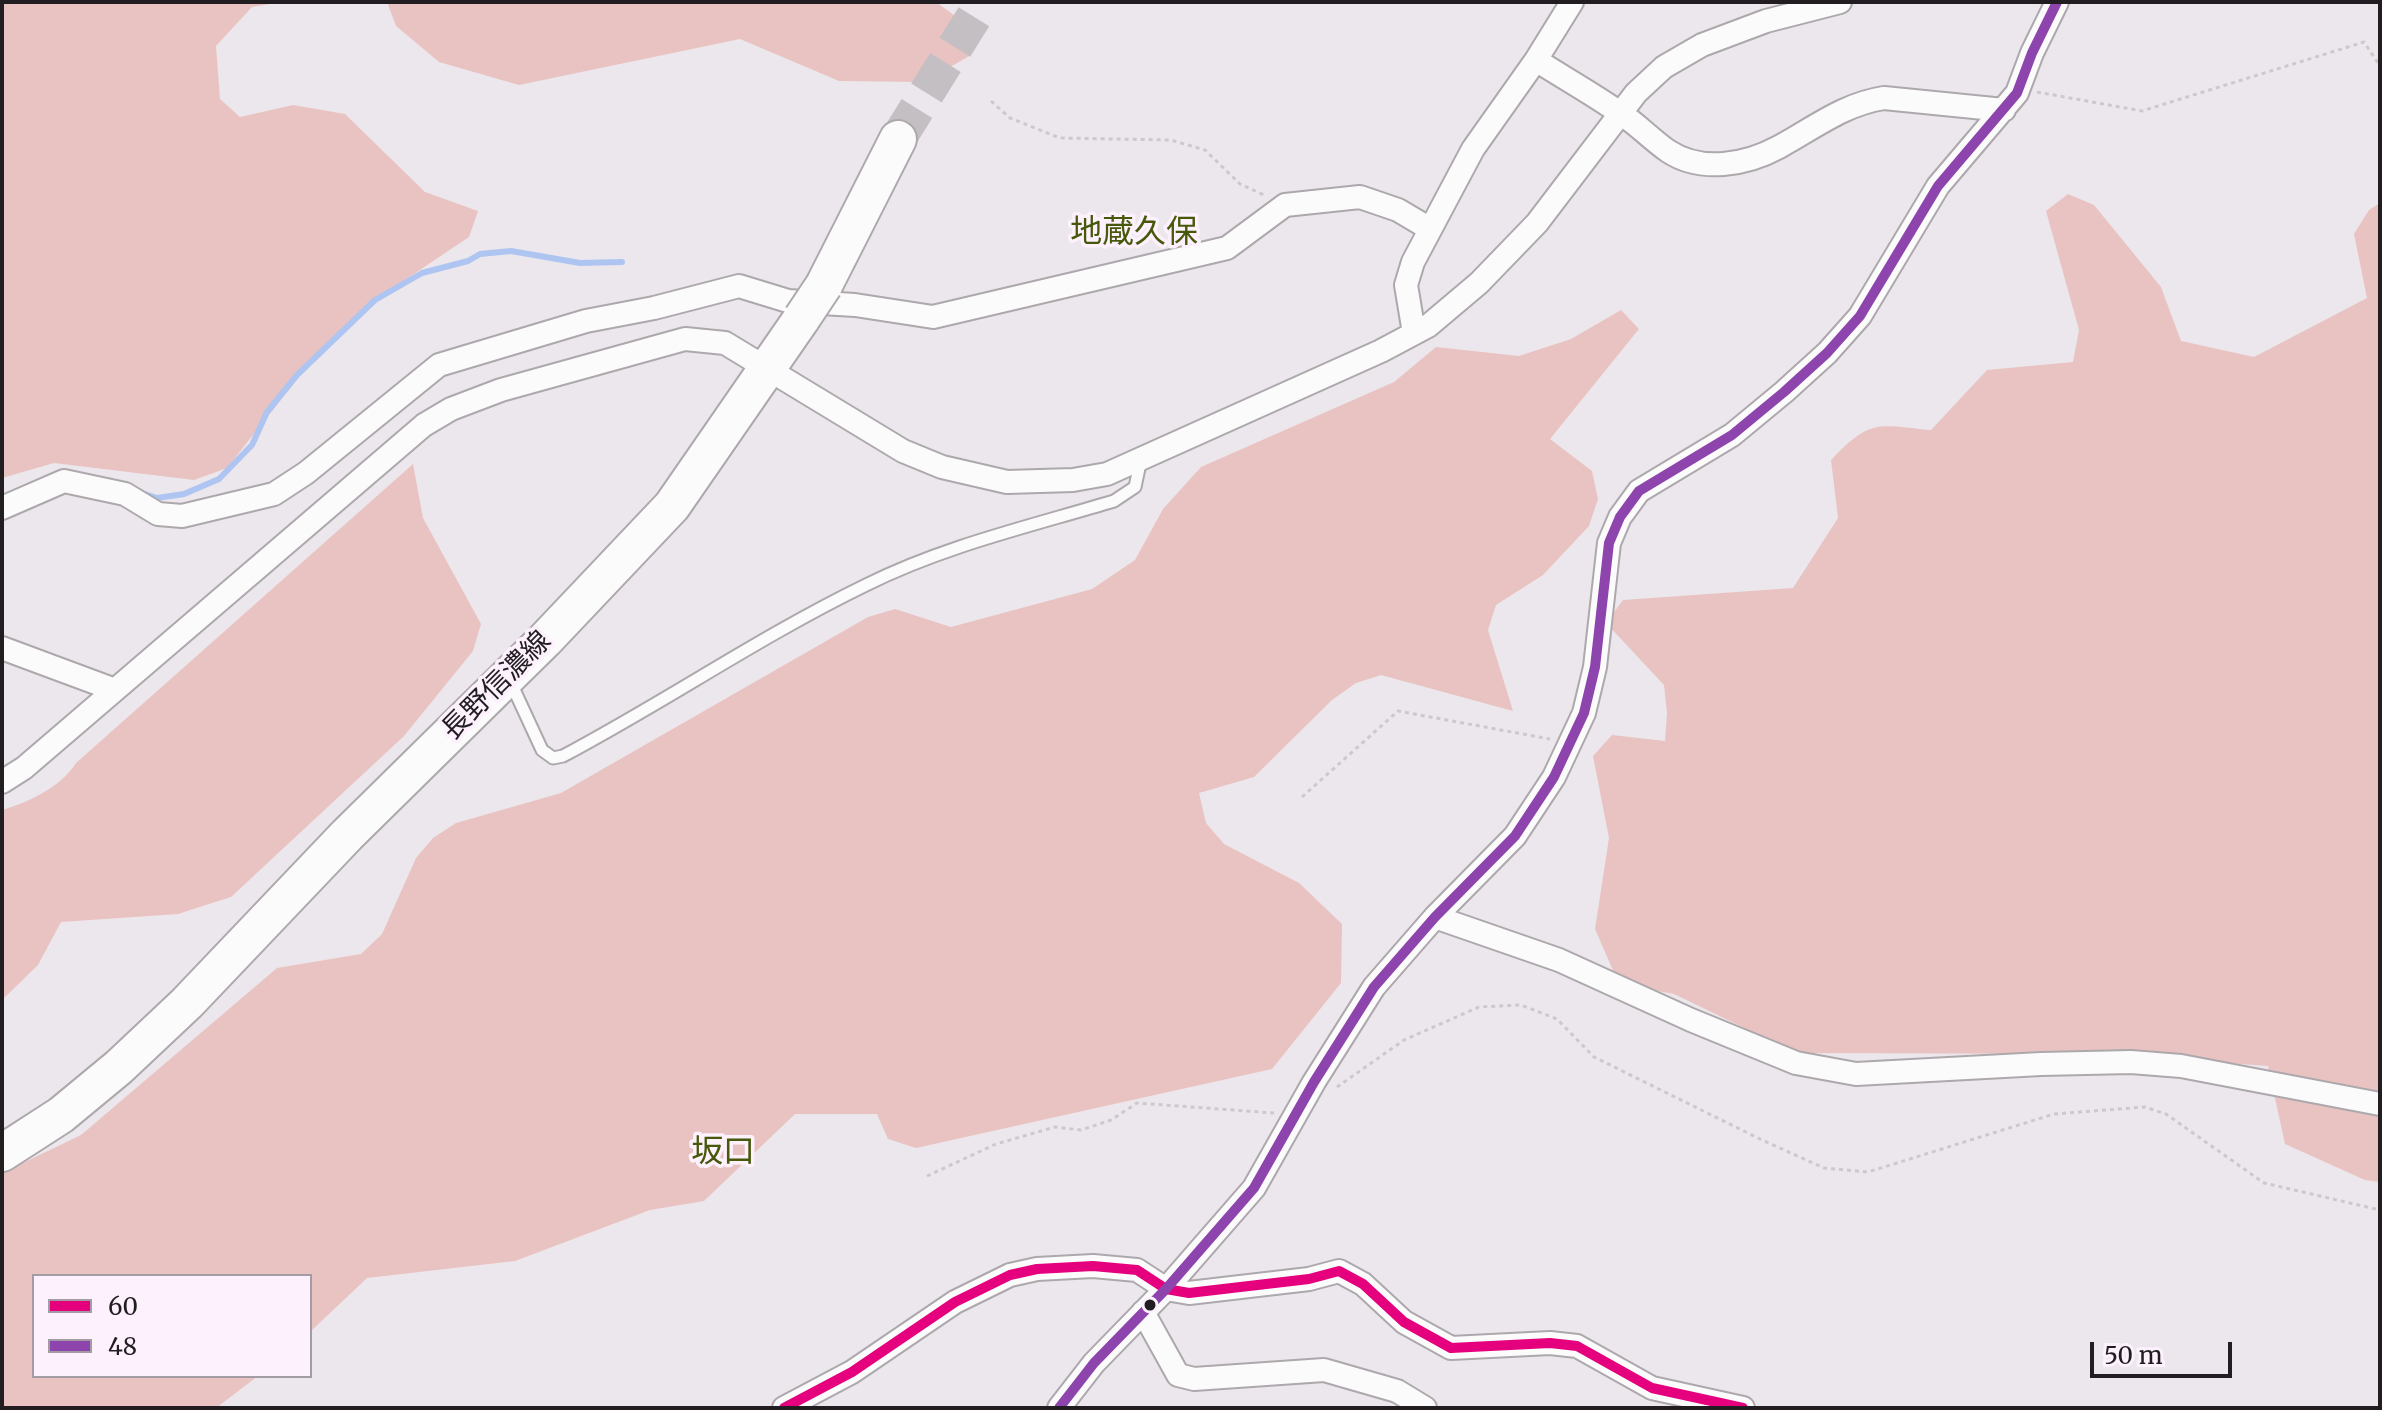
<!DOCTYPE html>
<meta charset="utf-8">
<style>
body{margin:0}
#map{position:relative;width:2382px;height:1410px;overflow:hidden;background:#ece7ec;font-family:Merriweather,serif}
canvas{display:block}
.frame{position:absolute;inset:0;border:4px solid #211d21;pointer-events:none}
.legend{position:absolute;left:32px;top:1274px;width:280px;height:104px;box-sizing:border-box;background:#fcf1fd;border:2px solid #a49ca5;margin:0;padding:10px 14px;list-style:none;font-size:24px;color:#211d21}
.legend li{display:flex;align-items:center;gap:16px;height:40px}
.legend b{width:40px;border:2px solid #a49ca5}
.scale{position:absolute;left:2090px;top:1342px;width:142px;height:36px;box-sizing:border-box;border:4px solid #211d21;border-top:0;padding-left:10px;font-size:24px;line-height:28px;white-space:nowrap;color:#211d21;-webkit-text-stroke:6px #fcf1fd;paint-order:stroke}
</style>
<div id="map">
<canvas width="2382" height="1410"></canvas>
<div class="frame"></div>
<ul class="legend">
<li><b style="height:10px;background:#e5007d"></b>60</li>
<li><b style="height:10px;background:#8e44ad"></b>48</li>
</ul>
<div class="scale">50 m</div>
</div>
<script>
const context = document.querySelector('canvas').getContext('2d');
context.lineJoin = 'round';
function fillPath(path, color) { context.fillStyle = color; context.fill(path, 'evenodd'); }
function stroke(path, color, width, dash) { context.strokeStyle = color; context.lineWidth = width; context.lineCap = dash ? 'butt' : 'round'; context.setLineDash(dash || []); context.stroke(path); }
function write(font, color, halo, rows, align = 'center') {
  context.font = font + ' Merriweather,"Noto Sans JP",serif'; context.lineWidth = 7; context.setLineDash([]); context.textBaseline = 'middle'; context.strokeStyle = halo; context.fillStyle = color; for (const [text, x, y, turn = 0] of rows) {
    context.save(); context.translate(x, y); context.rotate((+turn || 0) * Math.PI / 180); context.textAlign = isNaN(turn) ? turn : align; if (halo) context.strokeText(text, 0, 0); context.fillText(text, 0, 0); context.restore();
  }
}
fillPath(new Path2D(`
 M2,2H282L252,7L216,46L220,99L240,117L293,105L345,114L425,192L478,211L469,237L372,302L314,358L227,468L194,480L54,463L2,478Z
 M387,2H936L969,26L971,55L924,82L839,81L740,39L519,85L439,62L396,26Z
 M2068,194L2094,205L2161,287L2181,341L2254,357L2367,298L2354,234L2369,210L2380,203V1182L2365,1180L2285,1144L2268,1066L2105,1054L1796,1053L1674,994L1619,984L1595,929L1609,838L1593,756L1612,735L1665,741L1667,713L1664,685L1606,623L1623,600L1793,588L1838,518L1831,460C1871,418 1877,425 1931,430L1987,370L2073,362L2079,330L2046,211Z
 M1621,310L1639,329L1550,439L1592,471L1598,499L1589,526L1543,575L1496,605L1488,630L1513,711L1381,675L1356,683L1332,700L1254,777L1199,793L1206,823L1224,844L1299,883L1342,924L1341,983L1272,1069L916,1148L888,1139L877,1114H795L704,1201L650,1210L515,1261L367,1278L310,1332V1276H34V1376H258L216,1408H2V1173L81,1135L277,968L361,954L382,934L416,858L433,838L456,823L561,793L868,617L895,609L951,627L1092,589L1135,560L1163,509L1201,467L1394,382L1436,347L1519,356L1571,339Z
 M413,464L423,518L481,624L473,651L404,736L231,897L178,914L61,922L38,965L2,1000V810C29,802 61,787 76,763Z`), '#e9c3c1');
stroke(new Path2D(`
 M142,493L157,498L184,494L219,479L252,445L267,412L297,375L375,300L422,273L468,261L480,254L511,251L580,263L622,262`), '#aec5f2', 6);
stroke(new Path2D(`
 M898,139L983,2`), '#c3bfc3', 36, [36, 18]);
const lane = new Path2D(`
 M511,683L542,750L553,758L563,756C665,702 761,636 866,585C944,546 1031,526 1114,501L1135,487L1141,459`);
const street = new Path2D(`
 M1572,2L1536,60C1564,78 1593,94 1620,113C1637,124 1651,139 1668,151C1701,173 1746,165 1779,147C1814,128 1844,104 1884,98L2004,110
 M1414,333L1406,285L1413,262L1473,149L1536,60
 M2,508L64,481L125,494L158,514L182,516L274,494L306,473L439,365L586,321L654,308L739,286L788,301L855,305L933,317L1227,248L1285,205L1360,197L1398,210L1430,229
 M2,648L115,690
 M2,782L24,768L424,425L451,409L501,390L685,339L725,343L903,451L942,467L1007,482L1073,480L1107,474L1381,351L1428,326L1479,283L1537,223L1636,93L1664,67L1702,45L1766,21L1840,2
 M1435,917L1559,960L1691,1020L1796,1063L1856,1074L2041,1064L2131,1062L2181,1066L2380,1104
 M1143,1312L1178,1375L1194,1379L1324,1370L1397,1391L1425,1408
 M784,1408L852,1372L955,1302L1010,1275L1037,1269L1093,1266L1137,1270L1166,1289L1189,1293L1309,1279L1339,1271L1363,1284L1404,1322L1451,1348L1550,1343L1577,1346L1652,1388L1743,1408
 M1059,1408L1094,1363L1166,1289L1254,1188L1314,1082L1374,987L1435,917L1515,836L1554,777L1584,713L1595,667L1609,543L1620,517L1639,491L1732,435L1784,392L1827,353L1860,316L1938,186L2017,93L2032,53L2057,2`);
const primary = new Path2D(`
 M824,285L898,139
 M2,1153L61,1115L119,1067L187,1003L347,835L545,640L672,506L802,318`);
stroke(lane, '#aca8ac', 15);
stroke(street, '#aca8ac', 26);
stroke(primary, '#aca8ac', 40);
stroke(new Path2D(`
 M2037,92L2142,111L2364,42L2380,66
 M991,101L1010,118L1060,138L1171,140L1205,150L1240,184L1264,195
 M1302,797L1398,711L1550,739
 M1337,1087L1404,1040L1479,1007L1521,1005L1557,1019L1594,1057L1760,1139L1824,1168L1868,1172L2054,1114L2145,1107L2166,1114L2264,1183L2380,1210
 M927,1176L996,1144L1055,1127L1081,1130L1111,1120L1137,1103L1274,1113`), '#cbcacb', 3, [4, 4]);
stroke(lane, '#fcfbfc', 11);
stroke(street, '#fcfbfc', 22);
stroke(primary, '#fcfbfc', 36);
const primaryBridge = new Path2D(`
 M802,318L824,285`);
stroke(primaryBridge, '#aca8ac', 40, []);
stroke(primaryBridge, '#fcfbfc', 36);
stroke(new Path2D(`
 M784,1408L852,1372L955,1302L1010,1275L1037,1269L1093,1266L1137,1270L1166,1289L1189,1293L1309,1279L1339,1271L1363,1284L1404,1322L1451,1348L1550,1343L1577,1346L1652,1388L1743,1408`), '#e5007d', 10);
stroke(new Path2D(`
 M1059,1408L1094,1363L1166,1289L1254,1188L1314,1082L1374,987L1435,917L1515,836L1554,777L1584,713L1595,667L1609,543L1620,517L1639,491L1732,435L1784,392L1827,353L1860,316L1938,186L2017,93L2032,53L2057,2`), '#8e44ad', 10);
for (const [x, y, r, color] of [
 [1150,1305,7,"#211d21"]
]) { const dot = new Path2D(); dot.arc(x, y, r, 0, 2 * Math.PI); context.fillStyle = color; context.fill(dot); stroke(dot, '#fcf1fd', 3); }
write('28px', '#211d21', '#fcf1fd', [
 ["長野信濃線",497,686,-45]
]);
write('32px', '#47580a', '#fcf1fd', [
 ["地蔵久保",1134,233],
 ["坂口",723,1153]
]);
</script>
